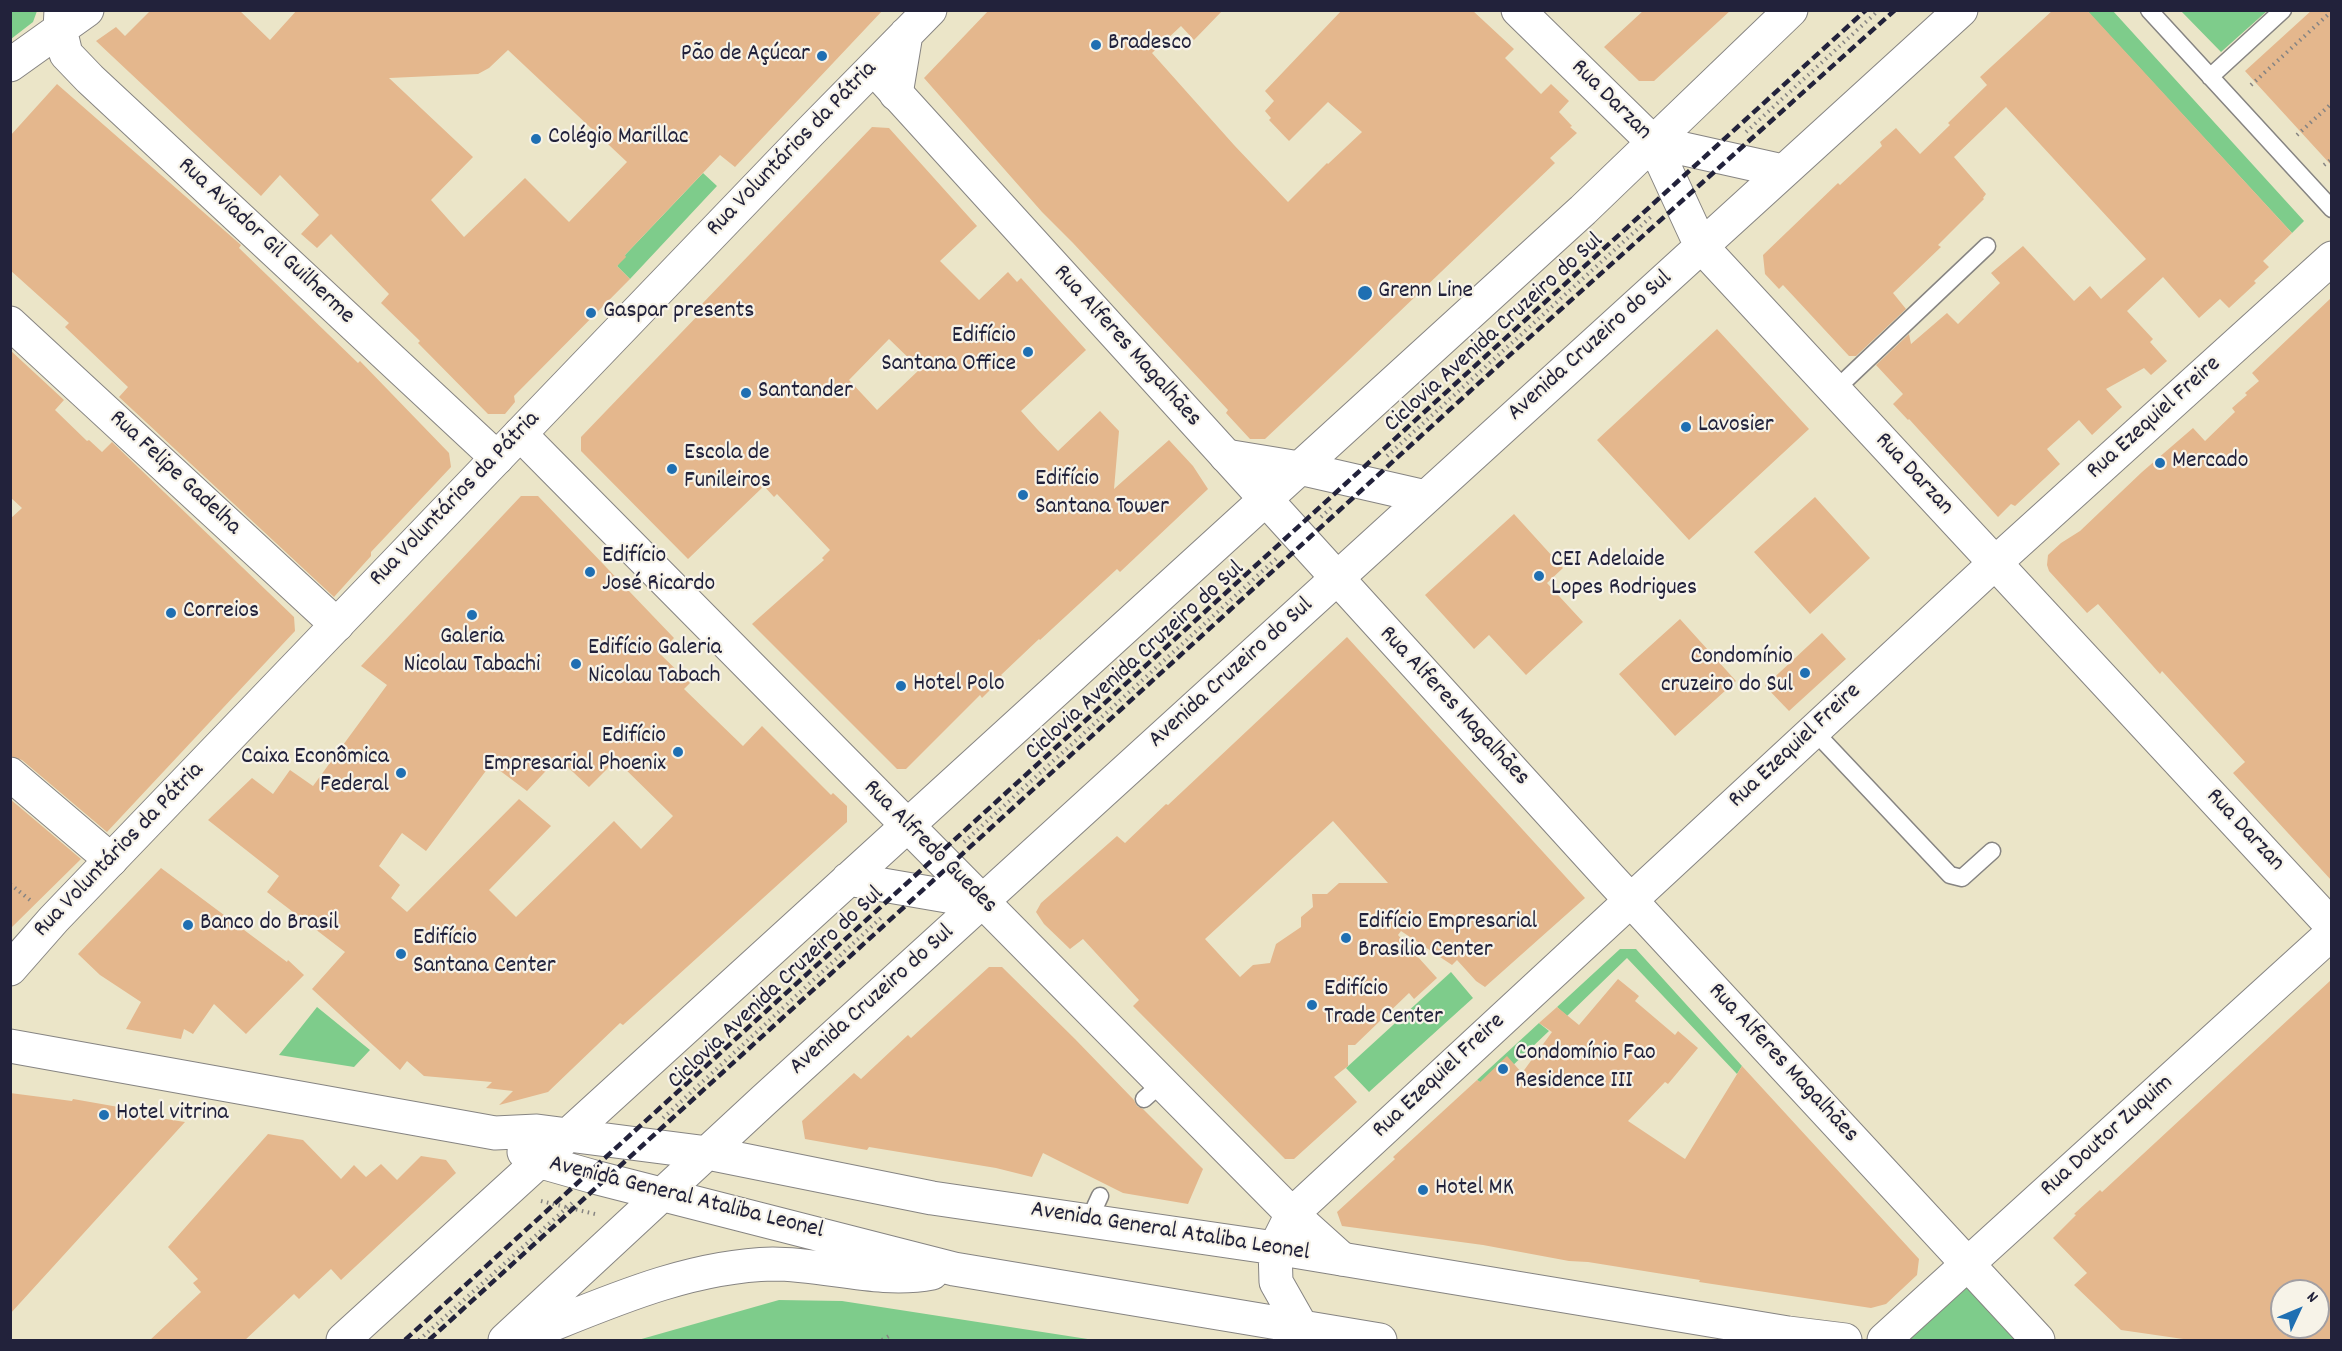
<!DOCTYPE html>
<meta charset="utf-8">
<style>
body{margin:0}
#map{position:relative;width:2342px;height:1351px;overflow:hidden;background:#ebe5c8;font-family:Dekko,sans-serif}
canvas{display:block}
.frame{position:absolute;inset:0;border:12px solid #22223b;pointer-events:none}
.north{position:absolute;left:2270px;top:1279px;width:60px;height:60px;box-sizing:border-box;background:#f7f3e8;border:2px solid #a29fa3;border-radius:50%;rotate:46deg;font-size:16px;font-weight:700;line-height:24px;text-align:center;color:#22223b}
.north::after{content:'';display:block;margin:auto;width:21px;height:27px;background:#1f6fb2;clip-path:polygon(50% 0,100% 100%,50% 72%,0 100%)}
</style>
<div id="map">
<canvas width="2342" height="1351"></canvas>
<div class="frame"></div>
<div class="north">N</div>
</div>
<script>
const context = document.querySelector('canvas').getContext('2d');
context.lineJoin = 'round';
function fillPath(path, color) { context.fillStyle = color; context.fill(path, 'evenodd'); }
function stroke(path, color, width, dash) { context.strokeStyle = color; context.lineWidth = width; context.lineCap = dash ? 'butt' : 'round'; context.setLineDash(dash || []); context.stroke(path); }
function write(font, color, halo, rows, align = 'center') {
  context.font = font + ' Dekko,sans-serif'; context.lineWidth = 4.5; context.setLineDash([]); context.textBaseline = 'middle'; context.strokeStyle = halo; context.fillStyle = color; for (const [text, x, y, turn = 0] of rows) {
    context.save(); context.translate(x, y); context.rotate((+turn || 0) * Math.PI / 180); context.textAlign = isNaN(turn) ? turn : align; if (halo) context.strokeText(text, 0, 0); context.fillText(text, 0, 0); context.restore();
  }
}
fillPath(new Path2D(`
 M11,10L37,11L33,22L11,39Z
 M2087,11H2113L2304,221L2292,233Z
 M2181,11H2267L2221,52Z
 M703,173L717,186L630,279L617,266L625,255Z
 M1620,949H1636L1742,1066L1737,1074L1627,958L1567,1016L1557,1007Z
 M1451,972L1473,998L1369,1092L1346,1068Z
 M317,1007L370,1050L354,1067L279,1055Z
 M1539,1023L1549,1031L1489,1088L1477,1080Z
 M1967,1272L2032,1340H1893Z
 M779,1300L842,1301L1094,1340H638Z`), '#7ecc8b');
fillPath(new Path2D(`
 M151,10H239L270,40L297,10H883L735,167L720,155L625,255L626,257L617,266L630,279L514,396L515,402L505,414H488L418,343L420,341L381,303L389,294L331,234L317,248L301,234L319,215L280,175L261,196L96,41L116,27L125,36ZM508,50L627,162L569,222L525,178L464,237L431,200L473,157L389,78L478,74L489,68Z
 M989,10H1223L1194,40L1181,26L1152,53L1234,145L1288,202L1327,163L1328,164L1362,132L1328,102L1289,141L1269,120L1271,118L1265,111L1274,101L1265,91L1342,10H1472L1514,49L1505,58L1541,94L1551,84L1569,101L1559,112L1572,126L1570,127L1577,133L1550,158L1555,163L1350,359L1265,439H1250L1226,413L1228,410L1073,243L1042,212L924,78Z
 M1644,10H1731L1654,81H1639L1604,47Z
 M2053,10H2087L2292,233L2263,261L2269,267L2254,281L2256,283L2229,308L2220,299L2199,318L2163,277L2127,311L2153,339L2150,342L2167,361L2151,375L2144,368L2106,389L2122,407L2092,435L2079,420L2047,449L2060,464L2015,506L2011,504L1998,517L1909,419L1908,420L1893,404L1903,394L1876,365L1909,334L1911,344L1947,313L1958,324L2000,283L1991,273L2023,246L2074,301L2090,286L2101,299L2146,259L2006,107L1954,157L1986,194L1983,198L1984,199L1938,245L1941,247L1893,293L1906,309L1856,356H1849L1783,285L1779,289L1765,274L1763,255L1838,183L1840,185L1882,146L1880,142L1896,128L1920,154L1950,125L1948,123L1987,85L1980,77Z
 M2312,10H2331V165L2245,71Z
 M57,84L241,245L239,248L358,363L360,361L449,453L451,467L371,552V556L334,597L119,397L128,387L65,327L69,323L10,270V136Z
 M872,127L889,128L977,226L940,261L979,300L1008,272L1017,282L1021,278L1086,350L1021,411L1037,429L1058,451L1100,411L1119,431L1114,489L1169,440L1193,466L1208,489L1120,572L1117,569L1040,640L1039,639L1001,675L1003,677L982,698L980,695L906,769H897L752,624L824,560L822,558L830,550L777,494L774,497L764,486L688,559L581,451V437L704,309L701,305ZM889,339L920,369L877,410L849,380Z
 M2331,298V880L2233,773L2245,762L2162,671L2160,674L2098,604L2087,613L2049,571L2047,565L2048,555L2061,543L2080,531L2142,472L2193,428L2205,441L2235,412L2232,408L2247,395L2245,393L2259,381L2252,373Z
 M1717,329L1809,429L1689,540L1597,440Z
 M10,350L64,400L55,410L87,441L89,440L102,452L112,442L294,617L295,631L107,832L22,760L10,756V519L22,508L10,497Z
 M521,496H538L674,638L659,653L690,683L684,689L743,746L762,726L831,795L833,793L847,806V822L623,1025L620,1023L548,1092L499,1105L513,1091L486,1088L492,1082L424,1076L407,1061L400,1070L312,989L345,952L267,892L279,876L208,820L252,778L273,794L290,770L313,786L387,685L361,666ZM558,758L589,787L616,760L673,816L641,849L614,821L516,917L489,890L551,826L519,799L407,912L391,898L400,885L379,866L402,833L426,851L491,764L527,791Z
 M1815,497L1870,558L1810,614L1754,552Z
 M1514,514L1563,568L1547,583L1583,622L1526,675L1489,635L1474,649L1425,595Z
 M1680,619L1736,681L1675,736L1619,674Z
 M1822,633L1846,659L1789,711L1765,686Z
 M1347,637L1585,898L1485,987L1476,981L1457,960L1452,965L1401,931L1398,935L1437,978L1414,999L1409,993L1355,1045H1348V1066L1334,1077L1357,1102L1294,1159H1285L1133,1006L1139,1000L1083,939L1070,949L1044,924L1036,912L1041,903L1117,836L1125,843L1166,804L1168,805ZM1333,821L1388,883H1339L1327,894H1312L1313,907L1301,917V927L1276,944L1270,963L1253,965L1240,977L1205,939Z
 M10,799L81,859L10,929Z
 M161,868L287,962L288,960L304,975L246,1034L214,1004L193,1034L184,1029L181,1039L126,1029L141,1002L100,975L78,954Z
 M989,967H1002L1075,1039L1134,1100L1137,1106L1143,1109L1203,1169L1188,1204L1123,1193L1043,1153L1032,1177L996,1168L869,1147L867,1150L805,1139L802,1121L854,1073L861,1079L908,1035L911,1038Z
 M1618,979L1639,996L1635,1001L1675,1035L1678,1031L1698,1048L1668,1084L1665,1082L1628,1121L1685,1159L1742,1066L1919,1259L1917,1275L1886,1304L1871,1308L1699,1282L1700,1280L1588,1262L1569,1261L1483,1245L1342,1226L1337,1212L1395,1159L1393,1157L1477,1080L1480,1082L1507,1056L1522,1073L1552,1032L1539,1023L1557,1007L1579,1025Z
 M2331,980V1341H2197L2121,1330L2074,1285L2087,1273L2053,1238L2076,1215L2074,1214L2100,1190L2102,1192ZM2282,1291H2318V1327H2282Z
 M10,1093L72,1101L73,1099L130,1109L128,1113L185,1122L10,1314Z
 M268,1134L303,1140L341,1179L354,1165L366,1177L381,1164L397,1180L421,1156L446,1160L456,1173L341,1280L331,1269L299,1299L294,1294L244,1341H149L201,1292L193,1283L198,1279L168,1247Z`), '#e4b78d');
const service = new Path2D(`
 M2149,10L2332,209
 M2210,77L2283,10
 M1835,390L1987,246
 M1814,731L1950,875L1962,878L1992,851
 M1144,1099L1162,1083
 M1089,1220L1100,1196`);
const minor = new Path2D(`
 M61,10L60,29L66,54L90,79L497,458
 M10,65L87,10
 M10,323L337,625
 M10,774L111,860`);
const tertiary = new Path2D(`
 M878,73L1610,878L2038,1340
 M520,434L1292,1214L1342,1259
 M1275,1248L1292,1214L1995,563L2332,258
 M1884,1340L2332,933`);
const secondary = new Path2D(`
 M896,94L906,34
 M10,969L54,919L810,132L930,10`);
const primary = new Path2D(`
 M1518,10L1653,142L1701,246L2332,926
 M1653,142L1783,171
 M1226,456L1299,468L1426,497
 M848,879L982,902
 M10,1046L495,1133L537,1131L708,1153L932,1198L1275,1248L1788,1333L1845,1340
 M524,1152L538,1161L598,1178L954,1269L1380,1340
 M1275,1248L1276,1282L1301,1326
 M516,1339C598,1307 683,1266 773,1264C826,1264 879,1283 932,1273
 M343,1340L1583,210L1791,10
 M505,1340L764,1100L1961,10`);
stroke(service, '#868482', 19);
stroke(minor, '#868482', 35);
stroke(tertiary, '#868482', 35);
stroke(secondary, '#868482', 35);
stroke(primary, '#868482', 35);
stroke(new Path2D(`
 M2251,85L2332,11
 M1746,132L1879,10
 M2297,135L2332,103
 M2324,165L2332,159
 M1387,456L1653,215
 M1321,517L1333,506
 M964,842L1278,557
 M10,884L30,900
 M663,1118L883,916
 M541,1201L595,1214
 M419,1340L572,1203
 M882,1340L889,1336`), '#868482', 4, [1.5, 4.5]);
stroke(service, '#fff', 16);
stroke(minor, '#fff', 33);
stroke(tertiary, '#fff', 33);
stroke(secondary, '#fff', 33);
stroke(primary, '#fff', 33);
stroke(new Path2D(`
 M405,1340L1866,10
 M429,1340L1501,363L1895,10`), '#22223b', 4.5, [9, 4.5]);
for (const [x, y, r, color] of [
 [1096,45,6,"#1f6fb2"],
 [822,56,6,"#1f6fb2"],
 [536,139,6,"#1f6fb2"],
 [1365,293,8,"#1f6fb2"],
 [591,313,6,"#1f6fb2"],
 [1028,352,6,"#1f6fb2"],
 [746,393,6,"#1f6fb2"],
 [1686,427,6,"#1f6fb2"],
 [2160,463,6,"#1f6fb2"],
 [672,469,6,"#1f6fb2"],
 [1023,495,6,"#1f6fb2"],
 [590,572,6,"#1f6fb2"],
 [1539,576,6,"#1f6fb2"],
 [171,613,6,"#1f6fb2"],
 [472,615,6,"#1f6fb2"],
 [576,664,6,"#1f6fb2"],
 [1805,673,6,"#1f6fb2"],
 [901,686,6,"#1f6fb2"],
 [678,752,6,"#1f6fb2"],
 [401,773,6,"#1f6fb2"],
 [188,925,6,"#1f6fb2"],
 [1346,938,6,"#1f6fb2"],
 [401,954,6,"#1f6fb2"],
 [1312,1005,6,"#1f6fb2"],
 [1503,1069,6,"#1f6fb2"],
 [104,1115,6,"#1f6fb2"],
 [1423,1190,6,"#1f6fb2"]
]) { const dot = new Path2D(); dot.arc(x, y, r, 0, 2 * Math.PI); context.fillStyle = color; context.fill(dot); stroke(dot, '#f7f3e8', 2); }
write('24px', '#22223b', '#f7f3e8', [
 ["Bradesco",1108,45],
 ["Pão de Açúcar",810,56,"right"],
 ["Colégio Marillac",548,139],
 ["Grenn Line",1378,293],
 ["Gaspar presents",603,313],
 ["Edifício",1016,338,"right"],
 ["Santana Office",1016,366,"right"],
 ["Santander",758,393],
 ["Lavosier",1698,427],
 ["Escola de",684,455],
 ["Funileiros",684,483],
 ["Mercado",2172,463],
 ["Edifício",1035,481],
 ["Santana Tower",1035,509],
 ["Edifício",602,558],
 ["José Ricardo",602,586],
 ["CEI Adelaide",1551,562],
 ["Lopes Rodrigues",1551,590],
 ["Correios",183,613],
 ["Galeria",472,639,"center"],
 ["Nicolau Tabachi",472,667,"center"],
 ["Edifício Galeria",588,650],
 ["Nicolau Tabach",588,678],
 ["Condomínio",1793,659,"right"],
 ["cruzeiro do Sul",1793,687,"right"],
 ["Hotel Polo",913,686],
 ["Edifício",666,738,"right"],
 ["Empresarial Phoenix",666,766,"right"],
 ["Caixa Econômica",389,759,"right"],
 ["Federal",389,787,"right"],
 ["Edifício Empresarial",1358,924],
 ["Brasilia Center",1358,952],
 ["Banco do Brasil",200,925],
 ["Edifício",413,940],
 ["Santana Center",413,968],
 ["Edifício",1324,991],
 ["Trade Center",1324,1019],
 ["Condomínio Fao",1515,1055],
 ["Residence III",1515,1083],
 ["Hotel vitrina",116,1115],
 ["Hotel MK",1435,1190]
], 'left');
write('24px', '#22223b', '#f7f3e8', [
 ["Rua Darzan",1610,101,45],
 ["Rua Voluntários da Pátria",793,150,-46],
 ["Rua Aviador Gil Guilherme",265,242,43],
 ["Ciclovia Avenida Cruzeiro do Sul",1495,334,-42],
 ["Rua Alferes Magalhães",1126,347,48],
 ["Avenida Cruzeiro do Sul",1591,347,-42],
 ["Rua Ezequiel Freire",2155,419,-42],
 ["Rua Felipe Gadelha",174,474,43],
 ["Rua Darzan",1913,475,47],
 ["Rua Voluntários da Pátria",456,500,-46],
 ["Ciclovia Avenida Cruzeiro do Sul",1136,662,-42],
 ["Avenida Cruzeiro do Sul",1232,674,-42],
 ["Rua Alferes Magalhães",1453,707,47],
 ["Rua Ezequiel Freire",1796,747,-43],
 ["Rua Darzan",2244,831,47],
 ["Rua Alfredo Guedes",929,848,45],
 ["Rua Voluntários da Pátria",120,851,-46],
 ["Ciclovia Avenida Cruzeiro do Sul",777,989,-43],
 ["Avenida Cruzeiro do Sul",873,1001,-42],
 ["Rua Alferes Magalhães",1782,1064,47],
 ["Rua Ezequiel Freire",1440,1077,-43],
 ["Rua Doutor Zuquim",2108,1137,-42],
 ["Avenida General Ataliba Leonel",686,1199,14],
 ["Avenida General Ataliba Leonel",1170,1233,9]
]);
</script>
